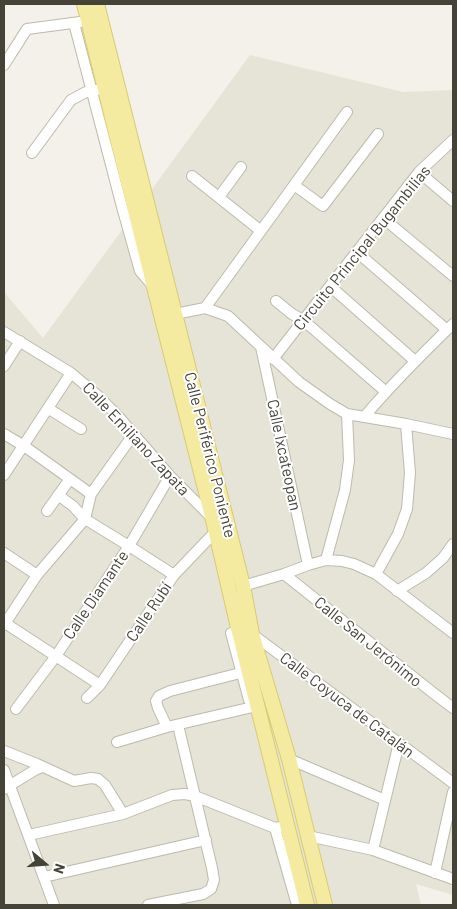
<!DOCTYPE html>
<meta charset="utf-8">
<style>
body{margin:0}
#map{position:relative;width:457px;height:909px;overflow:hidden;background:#f3f1e9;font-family:Barlow,sans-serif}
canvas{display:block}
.frame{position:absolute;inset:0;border:5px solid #454338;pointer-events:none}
.north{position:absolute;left:20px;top:839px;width:50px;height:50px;-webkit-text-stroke:4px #fff;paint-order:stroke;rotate:108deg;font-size:14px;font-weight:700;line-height:20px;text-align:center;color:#454338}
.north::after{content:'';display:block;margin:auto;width:18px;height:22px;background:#454338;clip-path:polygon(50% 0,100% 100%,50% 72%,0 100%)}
</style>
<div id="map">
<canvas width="457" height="909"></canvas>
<div class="frame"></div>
<div class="north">N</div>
</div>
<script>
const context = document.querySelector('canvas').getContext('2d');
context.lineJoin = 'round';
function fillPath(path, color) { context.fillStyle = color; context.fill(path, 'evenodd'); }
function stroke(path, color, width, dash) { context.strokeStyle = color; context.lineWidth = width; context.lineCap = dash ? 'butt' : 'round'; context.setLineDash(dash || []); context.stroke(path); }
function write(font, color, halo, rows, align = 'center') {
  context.font = font + ' Barlow,sans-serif'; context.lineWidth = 4; context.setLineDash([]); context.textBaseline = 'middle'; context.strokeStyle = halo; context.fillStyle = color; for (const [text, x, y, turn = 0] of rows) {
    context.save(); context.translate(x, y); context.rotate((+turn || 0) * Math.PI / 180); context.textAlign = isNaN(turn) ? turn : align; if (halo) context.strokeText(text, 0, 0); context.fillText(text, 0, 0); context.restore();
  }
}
fillPath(new Path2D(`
 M250,55L403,92L453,90V895L416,884L421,905H4V292L43,338Z`), '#e6e4d7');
const minor = new Path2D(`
 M74,23L122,207L140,271L153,286
 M4,65L27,29L80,22
 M32,153L71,100L86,92L97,90
 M419,172L453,201
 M192,176L261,231
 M294,185L323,206L378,134
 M219,197L241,167
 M383,218L453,276
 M357,252L447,330
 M330,286L415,361
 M276,301L292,314L303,320L386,392
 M205,308L347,112
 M175,314L205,308L228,316L299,382L330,404L347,414L406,424L453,434
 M4,332L71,373L96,394L118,416L170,476L212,518
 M261,347L308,565
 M273,359L419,172L453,140
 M4,366L20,341
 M49,409L81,429
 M364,417C392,384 422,354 453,324
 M4,434L24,446L91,494
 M4,475L71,373
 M58,495L73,506L85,519L129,546L174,575
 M47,511L70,479
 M4,553L37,575
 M326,560L345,490L349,460L347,414
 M284,574L432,692L453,708
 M376,574L398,534L407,509L410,473L406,424
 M243,586L284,574L308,565L326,560L342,561L354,564L376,574L453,633
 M397,591L426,573L443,558L453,544
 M5,623L100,685
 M4,625L37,575L85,519L91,494L133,435
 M87,698L100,685L174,575L216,531
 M249,700L231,633L239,632L252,634L453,783
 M16,709L56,656L129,546L170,476
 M167,727L158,708L156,701L159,696L170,691L248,671
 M117,742L167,727L257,706
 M4,751L37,764L74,781L91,778L98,779L105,785L123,814
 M289,759L385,800
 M4,770L54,905
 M4,789L35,770L42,767
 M275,828L297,905
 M29,835L123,814L172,795L185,794L195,796L275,828L287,826
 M308,836L373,850L453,879
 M373,850L399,743
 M435,873L453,792
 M44,877L206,840
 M148,905L203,894L211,889L214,880L212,868L178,725`);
const major = new Path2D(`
 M84,4L154,287L213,520L239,632L307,905
 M97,4L175,314L243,586L252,634L289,759L325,905`);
stroke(minor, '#bdbaac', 12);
stroke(major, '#d8cb72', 16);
stroke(minor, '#fff', 10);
stroke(major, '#f4eba1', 14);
write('16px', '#454338', '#fff', [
 ["Circuito Principal Bugambilias",362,248,-51],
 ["Calle Emiliano Zapata",136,439,47],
 ["Calle Periférico Poniente",210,455,76],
 ["Calle Ixcateopan",284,455,78],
 ["Calle Diamante",96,595,-56],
 ["Calle Rubí",149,612,-56],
 ["Calle San Jerónimo",368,642,39],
 ["Calle Coyuca de Catalán",347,705,37]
]);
</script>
